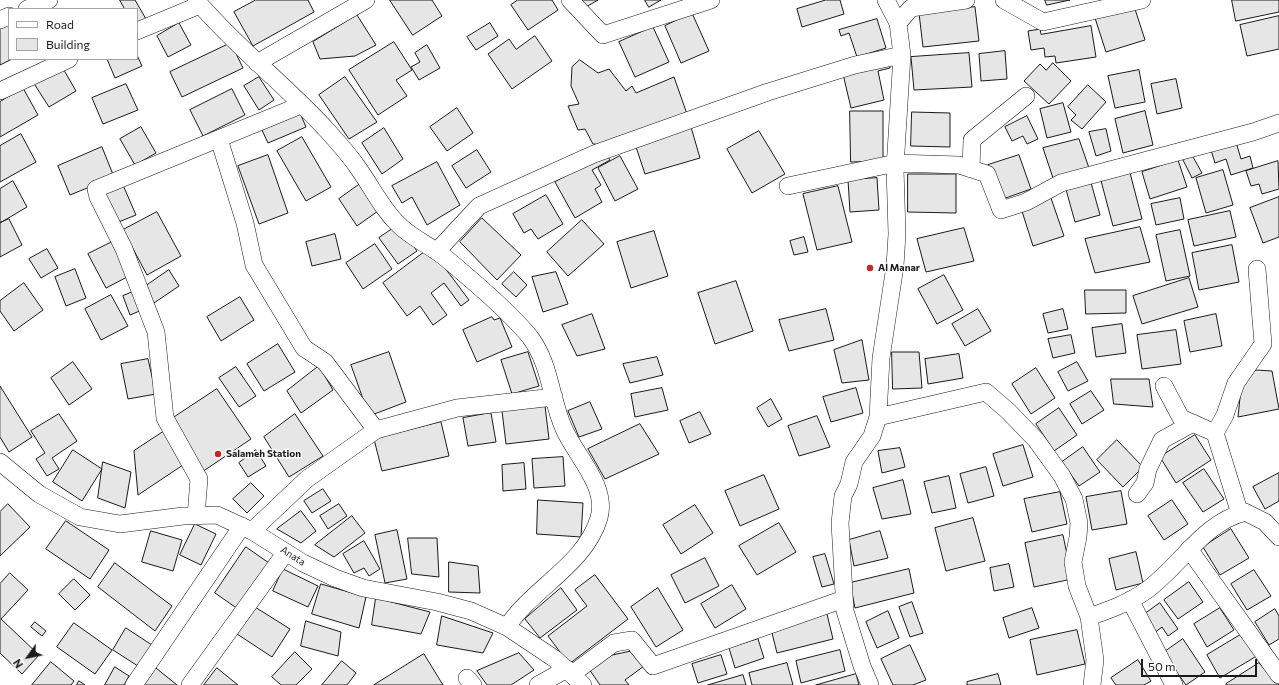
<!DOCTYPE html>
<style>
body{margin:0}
#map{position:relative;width:1279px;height:685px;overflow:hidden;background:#fff;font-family:Commissioner,sans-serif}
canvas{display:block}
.legend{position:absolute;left:8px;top:8px;width:130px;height:52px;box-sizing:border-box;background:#fff;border:1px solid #a3a3a3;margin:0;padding:5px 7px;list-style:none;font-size:12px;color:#1a1a1a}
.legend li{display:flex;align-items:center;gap:8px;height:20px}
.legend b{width:20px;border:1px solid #a3a3a3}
.north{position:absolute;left:8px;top:637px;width:40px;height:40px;-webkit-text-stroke:3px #fff;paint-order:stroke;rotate:237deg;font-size:11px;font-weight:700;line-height:16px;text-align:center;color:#1a1a1a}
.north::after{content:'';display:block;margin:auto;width:14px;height:18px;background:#1a1a1a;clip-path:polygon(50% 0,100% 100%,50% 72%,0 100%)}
.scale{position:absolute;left:1141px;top:659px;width:116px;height:18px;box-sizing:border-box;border:2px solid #1a1a1a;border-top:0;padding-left:5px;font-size:12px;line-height:14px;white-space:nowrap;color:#1a1a1a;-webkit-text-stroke:3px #fff;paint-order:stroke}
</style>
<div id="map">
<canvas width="1279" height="685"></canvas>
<ul class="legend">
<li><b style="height:5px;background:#fff"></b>Road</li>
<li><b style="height:11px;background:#e6e6e6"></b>Building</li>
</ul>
<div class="north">N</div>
<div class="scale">50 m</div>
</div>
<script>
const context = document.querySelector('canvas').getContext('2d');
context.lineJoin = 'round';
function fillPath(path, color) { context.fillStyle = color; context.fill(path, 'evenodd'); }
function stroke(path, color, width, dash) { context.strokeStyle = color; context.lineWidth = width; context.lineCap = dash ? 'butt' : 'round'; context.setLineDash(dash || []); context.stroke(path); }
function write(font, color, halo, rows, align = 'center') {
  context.font = font + ' Commissioner,sans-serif'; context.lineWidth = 3; context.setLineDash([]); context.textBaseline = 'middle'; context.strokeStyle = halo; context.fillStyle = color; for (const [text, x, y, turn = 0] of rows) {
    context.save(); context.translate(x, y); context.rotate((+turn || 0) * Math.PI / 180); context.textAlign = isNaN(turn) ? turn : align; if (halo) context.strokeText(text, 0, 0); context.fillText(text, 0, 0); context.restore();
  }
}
const building = new Path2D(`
 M120,0H135L146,19L137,25V9H125Z
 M256,0H308L314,12L253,46L234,12Z
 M390,0H432L442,16L413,35Z
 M518,0H552L558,10L528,30L511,5Z
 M582,0H598L586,7Z
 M645,0H661L649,7Z
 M826,0H840L844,14L802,27L797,9Z
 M1045,0H1070L1047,5Z
 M1232,0H1279V12L1236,21Z
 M1134,6L1145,40L1106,52L1095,18Z
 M975,7L979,41L923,47L919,13Z
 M692,13L709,51L681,63L665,26Z
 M357,15L376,45L355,56L320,59L313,42Z
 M1279,16V49L1247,56L1240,25Z
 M877,19L886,48L857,57L849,33L841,36L839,30Z
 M9,20V59H12L0,65V25Z
 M179,23L191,45L168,57L157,36Z
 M490,23L498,36L476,50L467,37Z
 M1091,26L1096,57L1056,63L1055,56L1045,57L1044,48L1031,50L1028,31L1040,29L1041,34Z
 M653,27L669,62L635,77L619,42Z
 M535,36L552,61L512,89L488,54L509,39L516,49Z
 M394,42L412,70L396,80L407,96L378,115L349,70Z
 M231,43L243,68L182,97L170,72Z
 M427,45L440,68L419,80L411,67L420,62L415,53Z
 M1005,51L1007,79L981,81L979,54Z
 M969,53L972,87L914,90L911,57Z
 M137,55L142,66L115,78L107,59H137Z
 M580,60L598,73L609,69L626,91L632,86L636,93L674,77L687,114L606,145L593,144L585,129L578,130L568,106L579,104L571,86L572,67Z
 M889,63L890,68L878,71L884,100L851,108L843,74Z
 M1053,63L1071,81L1049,104L1024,81L1040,64L1046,70Z
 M61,65L76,91L49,107L33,82Z
 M1139,70L1145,102L1115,108L1108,76Z
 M259,77L274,100L259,110L244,86Z
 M345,77L377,122L349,139L319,95Z
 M1176,79L1182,108L1157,114L1151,84Z
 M126,84L138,110L103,124L92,98Z
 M1088,85L1106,102L1082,129L1071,120L1076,115L1068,107Z
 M23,88L38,115L0,137V102Z
 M232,89L245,115L203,136L190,110Z
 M1063,103L1071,132L1047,138L1040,109Z
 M457,108L473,133L447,151L430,127Z
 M850,111H883V161L851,162Z
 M1145,111L1153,145L1123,153L1115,119Z
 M912,112L950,113V147L911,146Z
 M300,113L306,127L268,143L262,130Z
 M1027,116L1038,139L1027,144L1023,136L1012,141L1005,127Z
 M141,127L156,153L135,165L120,139Z
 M691,127L700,158L645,174L635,144Z
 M384,128L403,159L382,174L362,143Z
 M1106,129L1111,151L1096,156L1089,132Z
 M759,131L785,174L752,193L727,149Z
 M21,134L36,162L0,182V146Z
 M302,137L331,187L306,201L277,151Z
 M1079,139L1090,171L1054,181L1043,148Z
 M1236,142L1241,159L1250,156L1253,168L1231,175L1226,159L1215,163L1211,150Z
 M102,147L114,177L70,195L58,166Z
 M477,150L491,172L466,188L452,166Z
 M268,155L288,213L259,224L238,166Z
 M607,155L610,160L592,170L601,185L595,189L602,202L575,218L555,182Z
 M1019,155L1031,189L1000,200L988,165Z
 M1192,155L1202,173L1192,178L1183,160Z
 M620,156L638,189L615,201L598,168Z
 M1178,160L1187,187L1150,199L1142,172Z
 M1278,161L1279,189L1262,194L1259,184L1251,186L1246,171Z
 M437,162L460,205L427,225L412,197L402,203L392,186Z
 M1129,169L1142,219L1113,226L1100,177Z
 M1223,170L1233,205L1206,213L1196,178Z
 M908,174H956V213L908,212Z
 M877,178L879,210L850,212L848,180Z
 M1090,179L1100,215L1075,222L1065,186Z
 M13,181L27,207L0,223V189Z
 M360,184L378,211L357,226L339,199Z
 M123,185L136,215L116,223L104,194Z
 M838,186L852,242L817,250L803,194Z
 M546,195L563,224L538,239L531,229L524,233L513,214Z
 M1279,197V237L1263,243L1250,208Z
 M1051,198L1064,236L1033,246L1021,208Z
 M1180,198L1184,219L1156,225L1151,204Z
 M1230,211L1236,237L1194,246L1188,220Z
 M157,212L181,256L147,275L123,230Z
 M482,218L521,255L497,280L460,242Z
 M9,219L22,245L0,257V223Z
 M582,220L604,244L568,276L547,252Z
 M398,225L417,251L398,264L379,238Z
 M1140,227L1150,262L1095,273L1085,239Z
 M964,228L974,261L926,272L917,239Z
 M1180,230L1190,276L1166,281L1156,235Z
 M654,231L668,276L631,288L617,242Z
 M335,234L341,259L312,266L306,242Z
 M804,237L808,252L794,255L790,241Z
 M112,242L129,276L106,288L88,254Z
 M375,244L392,269L363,289L346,263Z
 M1232,245L1239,282L1199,290L1192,253Z
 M430,248L469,300L461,306L444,283L431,293L447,315L433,325L420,306L407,316L383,283Z
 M47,249L58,268L41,278L29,259Z
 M75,269L86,298L66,306L55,277Z
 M169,270L179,286L154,303L143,288Z
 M514,272L527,285L516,297L502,284Z
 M556,272L568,304L543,312L532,277Z
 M944,275L963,310L937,324L918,289Z
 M1189,278L1198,307L1142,324L1133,296Z
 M736,281L753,331L715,344L698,293Z
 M24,283L43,310L14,331L0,311V301Z
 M1085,290H1126V313L1086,314Z
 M135,291L142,310L130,315L123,296Z
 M111,295L128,326L101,340L85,309Z
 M240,297L254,320L221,341L207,317Z
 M826,309L834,340L789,351L779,320Z
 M978,309L991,331L965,346L952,324Z
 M1063,309L1068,329L1048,333L1043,314Z
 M592,314L605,349L577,356L562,325Z
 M1216,314L1222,346L1190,352L1184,321Z
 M492,317L494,320L500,318L512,347L477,362L463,330Z
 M1122,324L1126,353L1096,357L1092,328Z
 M1176,330L1181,364L1142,369L1137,335Z
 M1071,335L1075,353L1053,358L1048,339Z
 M862,340L869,380L842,383L834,350Z
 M278,344L295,372L264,391L247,364Z
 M389,352L406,402L369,416L351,365Z
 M528,352L539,386L512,394L501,360Z
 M892,352H919L922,388L893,389Z
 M959,354L963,378L928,384L925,359Z
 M657,357L663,375L630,383L623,364Z
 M148,359L156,394L128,399L121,364Z
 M73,362L92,389L69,405L51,378Z
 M1077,362L1088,381L1068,391L1058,372Z
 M319,366L333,390L301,413L287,391Z
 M236,367L256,396L239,407L219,378Z
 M1036,368L1055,398L1031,414L1012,384Z
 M1256,370L1272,371L1279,409L1238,417L1241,388Z
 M1111,379H1149L1153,407L1114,404Z
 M0,386L32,437L9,452L0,437Z
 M662,388L668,410L635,417L631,394Z
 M856,388L863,413L831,422L823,397Z
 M217,389L251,439L202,472L170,420Z
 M1091,391L1104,410L1082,424L1070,404Z
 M771,399L782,419L768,427L757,408Z
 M590,402L602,429L579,437L568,411Z
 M545,406L549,439L506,444L502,411Z
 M1059,408L1077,435L1054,451L1036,424Z
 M700,412L711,434L689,443L680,421Z
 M491,413L496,442L468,446L463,418Z
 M59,414L77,441L52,458L59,469L47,476L36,459L45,453L31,431Z
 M295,414L323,456L289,477L264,437Z
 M817,416L830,447L799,456L788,426Z
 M441,422L449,456L382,471L374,439Z
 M640,424L659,454L605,479L588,449Z
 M166,430L186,463L138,495L134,451Z
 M1195,435L1211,460L1176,483L1160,457Z
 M1117,440L1143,467L1123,487L1097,460Z
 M1023,445L1033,477L1003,486L993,454Z
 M1083,447L1100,472L1079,486L1062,462Z
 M900,448L905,467L882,473L878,451Z
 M73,450L102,469L82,501L53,482Z
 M256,450L266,466L248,477L239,463Z
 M563,457L565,486L534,488L532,459Z
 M103,462L131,472L125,508L98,498Z
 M524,463L526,489L503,491L502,465Z
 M986,467L994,496L968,503L960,474Z
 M1204,469L1224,499L1203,512L1183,483Z
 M1279,473V501L1265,509L1253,487Z
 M764,475L779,509L740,526L725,491Z
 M949,476L956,508L932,513L924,482Z
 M903,480L911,514L882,519L873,488Z
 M251,483L264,496L247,513L233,499Z
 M323,489L331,501L312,513L304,501Z
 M1121,491L1127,524L1092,530L1086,497Z
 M1060,492L1067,524L1032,532L1024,499Z
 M538,500L583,503L581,537L537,534Z
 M1172,500L1188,524L1164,540L1148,516Z
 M8,504L30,527L0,556V512Z
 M339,504L347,516L328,529L320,516Z
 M695,505L713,533L681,554L663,525Z
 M301,511L316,531L301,543L277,529Z
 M352,516L365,533L334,557L315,545Z
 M973,518L985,561L946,571L935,528Z
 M66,521L109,550L90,579L46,549Z
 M779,523L796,552L757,575L739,546Z
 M195,524L216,534L201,565L180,555Z
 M1231,529L1249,558L1220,575L1203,547Z
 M397,530L407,579L385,583L375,535Z
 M151,531L182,540L173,571L142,562Z
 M880,531L888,558L854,566L849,540Z
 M1063,535L1072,579L1034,587L1025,543Z
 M408,538H437L439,577L412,574Z
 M364,541L380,569L369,576L364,568L354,573L343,554Z
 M246,547L269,563L238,609L215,593Z
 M1136,552L1143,583L1116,590L1109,559Z
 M825,554L834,584L822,587L813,557Z
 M705,558L719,586L685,603L671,575Z
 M449,562L478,566L480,593L449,592Z
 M115,563L172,606L155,631L98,587Z
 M1009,564L1014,587L994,591L990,568Z
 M283,569L318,586L308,607L273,591Z
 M909,569L914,593L855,608L850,583Z
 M1254,570L1271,596L1247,610L1231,584Z
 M10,573L28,590L1,619L39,655L22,674L0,653V584Z
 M595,575L628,619L569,664L548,636L587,606L575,590Z
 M74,579L90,595L75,610L59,594Z
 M1189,582L1203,602L1178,619L1164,600Z
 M321,584L366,597L359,628L312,614Z
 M732,585L746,609L715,628L701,604Z
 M561,588L577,610L540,638L525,619Z
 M658,588L683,630L656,647L631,607Z
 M376,598L430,612L421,634L372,625Z
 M912,602L923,633L910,637L899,607Z
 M1160,603L1178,629L1168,636L1162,627L1154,633L1142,616Z
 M255,607L290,629L272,657L237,634Z
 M1032,608L1039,628L1009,638L1003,618Z
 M1220,608L1234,630L1207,647L1194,624Z
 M1275,609L1279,616V639L1269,645L1255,622Z
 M888,611L899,638L877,648L866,622Z
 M827,614L833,639L777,653L771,629Z
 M442,616L493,633L483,653L437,645Z
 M306,621L341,632L338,656L301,646Z
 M35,622L46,631L42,636L31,627Z
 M74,623L112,650L95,674L57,647Z
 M126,628L155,647L141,668L113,650Z
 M1077,630L1085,664L1037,675L1030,640Z
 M1247,631L1260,654L1220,678L1207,655Z
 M758,639L764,658L735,668L729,648Z
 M1183,639L1205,672L1186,685L1163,653Z
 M910,645L926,680L913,685H893L881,659Z
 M840,650L845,671L801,683L796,661Z
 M633,651L644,666L625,680L629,685H600L589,669L608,656Z
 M295,652L312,669L296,685H281L272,677Z
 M519,653L534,670L511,685H487L477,671Z
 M424,654L443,685H374Z
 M721,655L727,674L698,683L692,664Z
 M1138,660L1151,681L1144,685H1116L1111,678Z
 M342,661L356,673L347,685H322Z
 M51,662L74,681L71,685H32Z
 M787,663L793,685H752L749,673Z
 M1259,663L1279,685H1226V684Z
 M115,667L129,676L124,685H105Z
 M156,668L177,685H143Z
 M217,668L238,685H204Z
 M856,674L859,685H816Z
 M998,674L1001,685H967V682Z
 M743,675L746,685H708Z
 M79,681L85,685H77Z`);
fillPath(building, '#e6e6e6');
stroke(building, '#1a1a1a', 1);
const minor = new Path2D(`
 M196,0C235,46 283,83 324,127C335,139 347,152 356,165C371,185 381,208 399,225C410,236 423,242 436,251C447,258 457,268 468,277C489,295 512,315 530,337C551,365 550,398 564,429C576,456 608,486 599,518C585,565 532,588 507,627
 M570,0L603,35L711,0
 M1004,0L1043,22L1142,0
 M27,9L49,0
 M0,20L9,16
 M898,23L911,8L966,0
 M137,31L200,5
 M257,63L366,0
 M0,91L69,59
 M219,139L245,223L254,265L304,348L325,362L376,430
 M971,169L972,140L1026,96
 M788,186L896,163L959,165L987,174L1001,210L1026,202L1061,183L1253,132L1279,123
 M437,251L479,206L594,154L768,92L855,65L902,55
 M1164,386L1181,418L1215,433
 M878,417L986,392L1008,411L1036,440L1062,476L1074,499L1079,523L1078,537L1073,562L1077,586L1089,617L1095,660L1092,685
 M0,462L39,494L80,517L120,524L183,516L217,515L252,531L303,563L335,578L363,588L437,602L471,611L507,627L555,659L583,685
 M1137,494L1145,483L1148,469L1162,440L1193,423
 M1240,514L1215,433L1225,415L1236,383L1263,344L1257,269
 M196,516L199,479L165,418L156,332L124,249L98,197L96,189L301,105
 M252,531L307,479L376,430L457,408L554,397
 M1189,549L1279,675
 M1130,600L1174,685
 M1089,617C1109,610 1129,603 1147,590C1181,565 1203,523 1245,512L1265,522L1279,537
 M572,674L614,643L632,640L653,666L844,599
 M467,678L473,685
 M134,685L242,526
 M190,685L286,552
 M538,685L567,669
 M870,685L862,666L845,611L840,523L843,496L849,484L854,462L872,436L878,417L881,358L895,266L897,234L895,168L902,55L898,23L886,0`);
stroke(minor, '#1a1a1a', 18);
stroke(minor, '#fff', 17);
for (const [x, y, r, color] of [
 [870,268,4,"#c62828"],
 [218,454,4,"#c62828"]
]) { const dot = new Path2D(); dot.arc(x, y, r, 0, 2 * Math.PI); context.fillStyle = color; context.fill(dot); stroke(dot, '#fff', 1.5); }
write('bold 10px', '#1a1a1a', '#fff', [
 ["Al Manar",878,268],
 ["Salameh Station",226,454]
], 'left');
write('10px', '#1a1a1a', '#fff', [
 ["Anata",293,556,32]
]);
</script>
